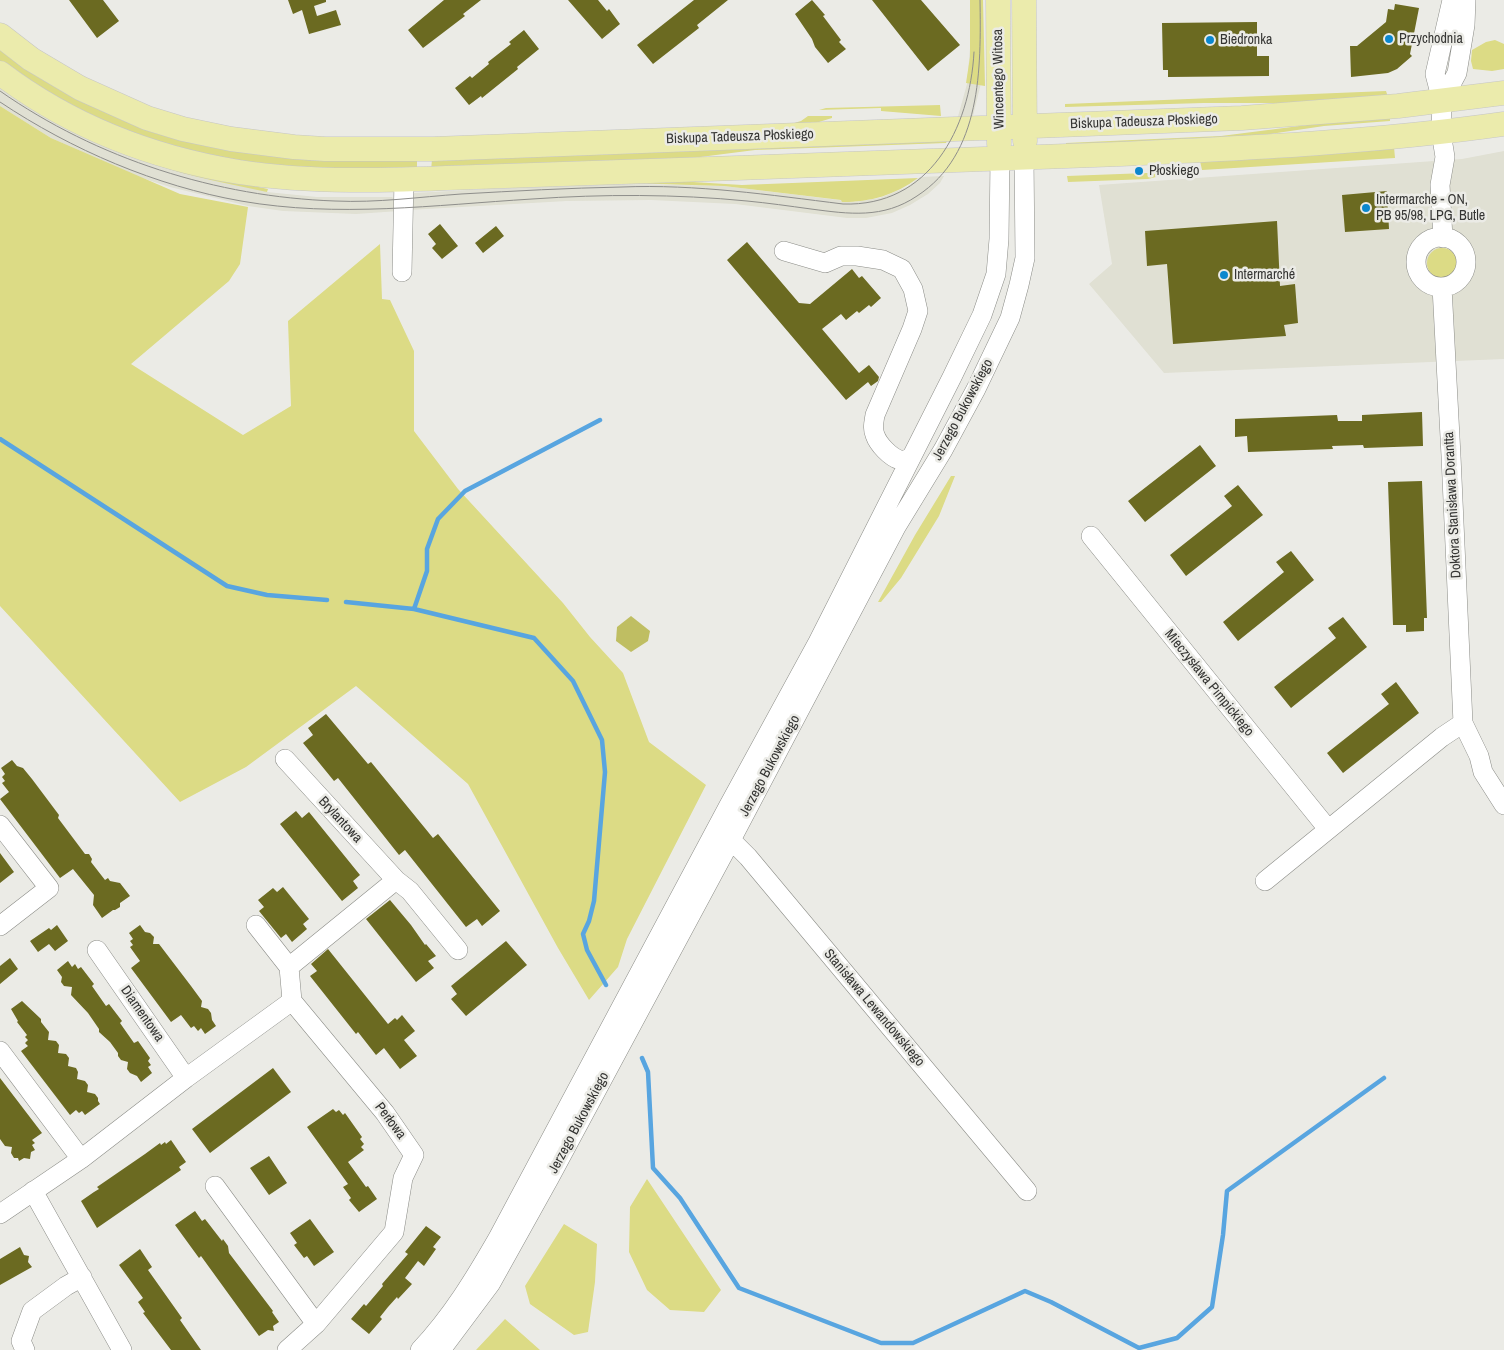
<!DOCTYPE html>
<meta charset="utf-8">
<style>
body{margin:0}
canvas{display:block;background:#ebebe6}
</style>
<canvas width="1504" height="1350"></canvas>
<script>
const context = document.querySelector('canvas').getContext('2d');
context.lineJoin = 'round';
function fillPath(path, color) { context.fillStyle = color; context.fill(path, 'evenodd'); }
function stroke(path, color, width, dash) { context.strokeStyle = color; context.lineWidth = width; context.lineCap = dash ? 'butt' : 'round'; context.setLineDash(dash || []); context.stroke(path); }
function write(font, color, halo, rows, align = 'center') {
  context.font = font + ' "Archivo Narrow",sans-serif'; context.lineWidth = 5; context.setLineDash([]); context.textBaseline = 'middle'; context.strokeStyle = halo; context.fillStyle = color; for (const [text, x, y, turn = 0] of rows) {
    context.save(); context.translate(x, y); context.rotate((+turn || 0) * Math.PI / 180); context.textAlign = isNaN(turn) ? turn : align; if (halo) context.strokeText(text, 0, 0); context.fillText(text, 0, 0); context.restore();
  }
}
fillPath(new Path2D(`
 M970,0H983V75L973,116L968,119L957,120L967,84L970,48Z
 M0,87L267,192L317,197H392L397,202L399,211L356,214L283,211L248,206L170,187L142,178L51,138L0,106Z
 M1504,151V359L1164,373L1089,284L1112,264L1099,185L1462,159Z
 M944,176L940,183L928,194L910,205L892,213L866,218H847L735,204L651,200L567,201L409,210L414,193L539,186L622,184L724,186L855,202L880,198L907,187L920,177Z`), '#e0e0d3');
fillPath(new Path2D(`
 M970,0H983L985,86L966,83L970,57Z
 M1495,40L1504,44V69L1492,71L1473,69L1471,61L1472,50L1486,42Z
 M0,48L102,109L417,159V171H372L261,165L166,146L85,114L0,62Z
 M1386,91L1388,97L1320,103H1204L1065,107V104Z
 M940,105L941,116L881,111V108L819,110L826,108Z
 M0,106L51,138L180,194L248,207L240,264L229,281L131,364L243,435L291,406L288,321L380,244L382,299L390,300L414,351V431L458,489L563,603L590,637L623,673L649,742L706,785L627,939L618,967L589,1000L558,948L468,784L356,686L246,767L180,802L0,606Z
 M808,116H832V118L809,125L791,124L801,121Z
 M1390,117V121L1324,126L1230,140L1066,147V143L1221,136L1323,123Z
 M948,139L946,143L755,150L669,161L431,171L432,159Z
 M1394,147L1395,158L1202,170L1200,161Z
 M156,165L268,189L267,192C229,184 192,177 156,165Z
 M1173,172L1172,173L1148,179L1068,182L1067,176Z
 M918,178C895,195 871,202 842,202L841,200L724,186L626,183L660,180L742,185Z
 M1427 263a15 15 0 1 1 30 0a15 15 0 1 1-30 0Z
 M951,476H955L939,516L901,578L881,602H878L915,535Z
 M647,1179L721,1290L704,1312L670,1310L647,1290L629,1252L630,1207Z
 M564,1224L597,1244L595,1282L588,1332L574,1335L530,1304L525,1286Z
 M505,1319L540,1350H476Z`), '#dcdb85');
fillPath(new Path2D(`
 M631,616L650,631L648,641L631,652L616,641L617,627Z`), '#bfbe62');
stroke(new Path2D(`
 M0,439L227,586L267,595L327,600
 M346,602L414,609L534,638L573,681L602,740L605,772L594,901L589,921L583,934L587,950L606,985
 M414,609L427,571V549L438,519L465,491L600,420
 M642,1058L648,1072L653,1168L680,1198L739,1288L881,1343H913L1025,1291L1051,1302L1139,1348L1177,1338L1212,1307L1223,1235L1227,1191L1384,1078`), '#58a5e0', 4.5);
fillPath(new Path2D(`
 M69,0H103L119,21L97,38Z
 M288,0H326V2L314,6L317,16L336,10L341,25L309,34L302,10L293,14Z
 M444,0H481L463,14L465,16L423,48L408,30Z
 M568,0H598L607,11L609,9L620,24L602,39Z
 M694,0H728L697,25L699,28L653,64L637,45Z
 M812,0L825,15L823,16L841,40L839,42L846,49L828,63L815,47L812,39L795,14Z
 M872,0H921L960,45L928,71Z
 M1395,4L1419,8L1410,54L1412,56L1397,69L1388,73L1351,77L1350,46H1357L1386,22L1388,9L1394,10Z
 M1257,22V56H1269V76L1168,77V70H1163L1162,23Z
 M524,30L539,49L517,67L518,69L482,98L481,96L469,105L455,88L470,76L472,78L489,64L488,62L511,44L509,42Z
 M1387,191L1389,229L1345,232L1342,195Z
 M1277,221L1280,286L1295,284L1298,323L1284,325L1286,336L1173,344L1167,264L1147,266L1145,231Z
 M440,224L458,246L442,259L432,248L436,244L428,234Z
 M496,226L504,236L483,253L475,243Z
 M747,242L799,303L810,304L852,269L859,278L862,276L881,298L871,307L869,305L859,313L857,311L846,320L841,314L822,329L859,373L869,365L879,377L878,381L871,386L868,382L846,400L727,260Z
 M1422,412L1423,446L1364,448L1363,445L1332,446L1333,449L1248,452L1247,436L1235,437V419L1337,415L1338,421H1362V415Z
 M1200,445L1216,466L1145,522L1128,501Z
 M1422,481L1427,618H1424V631L1406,632V625H1393L1388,482Z
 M1238,485L1263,515L1186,576L1170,555L1232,506L1224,496Z
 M1291,551L1314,580L1238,641L1223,622L1284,572L1276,562Z
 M1343,617L1367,647L1291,708L1274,687L1336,638L1328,628Z
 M1396,682L1419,713L1343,773L1327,753L1389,704L1381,694Z
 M326,714L368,764L371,762L433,838L438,834L500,911L482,926L477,919L466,927L405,850L399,855L338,778L334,781L303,743L313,735L308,728Z
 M12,760L17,766L23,768L32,779L59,815L58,818L85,854H89L92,859L91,862L105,880L108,878L110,881L120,883L130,896L120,903V907L115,910H113L102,918L93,905L94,895L73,869L60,878L0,799L9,792L2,783L5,781L2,777L5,774L1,768Z
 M296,811L302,818L309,812L360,875L353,881L358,888L342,901L280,824Z
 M0,853L14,872L0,883Z
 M283,887L309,919L303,924L307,929L292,942L286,934L281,938L259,911L264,907L258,900L273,888L277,892Z
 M390,900L411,925L425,945L426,944L436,956L428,961L434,968L416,982L366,919Z
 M57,925L68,941L55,951L49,944L38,952L30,941L49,928L51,930Z
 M140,925L145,932L150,933L154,937L153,944H159L191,986L202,1001L201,1007L208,1009L211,1013L212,1020L216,1026L205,1034L201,1028L198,1031L194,1026L191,1028L181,1015L171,1022L131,968L140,961L130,947L133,945L130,941L133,939L129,933Z
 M506,941L527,965L466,1016L451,999L457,994L451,986Z
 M328,949L388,1024L395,1018L397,1020L402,1015L415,1031L404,1040L417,1056L400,1069L384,1048L376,1055L358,1032L356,1034L310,976L317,971L311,964Z
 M10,958L18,969L0,984V966Z
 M68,961L72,967L75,964L78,969L81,967L94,984L92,986L106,1006L109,1004L122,1021L120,1023L134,1043L138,1041L150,1058L148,1061L151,1065L148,1067L152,1073L141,1082L137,1076L130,1073L127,1069L128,1062L121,1060L118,1056V1053L110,1042L99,1032V1029L88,1013L71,995L72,987L64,986L61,982L62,977L57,970Z
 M22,1001L41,1019V1022L49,1032L48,1040L56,1041L59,1045L58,1053L66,1054L69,1058L68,1066L76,1068L78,1072L77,1079L85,1081L88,1085L87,1092L95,1094L98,1098V1101L100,1104L85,1115L82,1111L79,1113L76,1110L70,1115L21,1051L28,1046L25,1043L28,1040L25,1037L27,1035L17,1022L18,1021L11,1009Z
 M273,1068L291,1092L210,1153L192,1129Z
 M0,1078L42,1133L32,1140L35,1143L32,1145L35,1150L31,1152L30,1159L24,1158L19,1161L18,1158H14L11,1153L12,1147L5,1146L0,1139Z
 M333,1109L336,1112L339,1110L343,1115L345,1113L362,1137L360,1139L364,1144L361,1147L364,1150L348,1162L366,1187L368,1186L377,1199L359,1212L349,1200L351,1198L343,1187L348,1184L307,1127Z
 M171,1140L186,1162L179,1167L181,1170L97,1228L81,1201L94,1192L99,1189L97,1187L145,1154L160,1143L161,1145L165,1142L166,1144Z
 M269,1156L287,1183L269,1195L250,1168Z
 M195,1211L202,1221L205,1219L222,1241L223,1239L228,1246L229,1253L273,1311L272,1312L279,1322L273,1326L274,1331L268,1330L259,1336L201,1256L199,1258L175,1225Z
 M310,1219L334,1252L314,1266L307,1256L304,1258L294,1245L297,1243L290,1233Z
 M426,1226L441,1237L433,1247L436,1249L424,1266L418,1261L405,1278L412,1284L398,1299L397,1297L388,1307L380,1317L382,1319L369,1334L351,1319L364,1304L366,1306L383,1286L382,1284L408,1254L405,1252Z
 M20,1247L24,1255L29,1256L28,1262L32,1267L0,1285V1259Z
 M140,1249L152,1267L148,1270L182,1318L180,1320L201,1350H171L143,1313L145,1312L138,1302L143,1298L119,1265Z`), '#6b6a21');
const minor = new Path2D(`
 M1442,101L1457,73L1465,25L1466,0
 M1416 262a25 25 0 1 1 50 0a25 25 0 1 1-50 0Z
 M1443,238L1440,185L1445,157L1441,132L1442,101L1435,74L1452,0
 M784,251L825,263L841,256H857L883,260L902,269L913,289L918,311L912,329L875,415C874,422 872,428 875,435C878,444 890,457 900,460C904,461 908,459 911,457
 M402,272L404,179
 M1442,287L1451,456L1463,723L1479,756L1483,772L1504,805
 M1091,536L1328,829
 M285,759L396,880L410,891L458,950
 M0,825L49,888L0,926
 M720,835L731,840L748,857L1027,1191
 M1265,881L1442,737L1463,723
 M256,925L289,967L292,1001L385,1113L414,1155L403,1178L394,1232L316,1324L287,1350
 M97,950L186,1078
 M289,967L396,880
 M0,1051L81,1159
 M215,1186L316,1324
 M33,1191L122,1350
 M0,1214L81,1159L186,1078L292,1001
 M25,1350L21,1341L32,1311L66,1286L82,1277
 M420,1350C452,1316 475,1278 498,1238L728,807L818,642L952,377L982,315L996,274L999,239L1000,158
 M441,1350L491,1283L550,1177L731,840L896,527L943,450L976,389L1010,318L1019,285L1025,258L1024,157`);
const major = new Path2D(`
 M998,0L999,144
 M1024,0L1025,141
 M0,35L31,59L80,88L147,118L183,129L231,139L294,147L325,149H433L1242,118L1398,106L1504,93
 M0,73C70,126 153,158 239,172C317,184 397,180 476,177C563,174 650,171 737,168C865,163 993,159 1121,154C1249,148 1377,142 1504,124`);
stroke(minor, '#8b8c87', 20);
stroke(major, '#c6c6c6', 25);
stroke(minor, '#fff', 19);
stroke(major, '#ebebac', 24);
stroke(new Path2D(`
 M0,91C97,159 217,197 335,201C377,203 419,197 461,194C515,191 568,188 622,187C696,184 770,195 843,204C929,207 970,129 974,52
 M0,102C72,150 156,186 241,201C338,218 434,205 532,199C603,194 676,194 747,201C768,203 789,206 811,209C849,214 883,219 917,196C982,154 981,68 980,0`), '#8e8e8b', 1);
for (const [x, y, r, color] of [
 [1389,39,5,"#0b87ce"],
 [1210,40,5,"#0b87ce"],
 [1139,171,5,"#0b87ce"],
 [1366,208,5,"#0b87ce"],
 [1224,275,5,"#0b87ce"]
]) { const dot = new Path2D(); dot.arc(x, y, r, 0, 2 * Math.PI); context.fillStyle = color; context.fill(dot); stroke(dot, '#ebebe6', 2); }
write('14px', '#353533', '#ebebe6', [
 ["Przychodnia",1399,39],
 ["Biedronka",1220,40],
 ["Płoskiego",1149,171],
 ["Intermarche - ON,",1376,200],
 ["PB 95/98, LPG, Butle",1376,216],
 ["Intermarché",1234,275]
], 'left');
write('14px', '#353533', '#ebebe6', [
 ["Wincentego Witosa",999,79,-91],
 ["Biskupa Tadeusza Płoskiego",1144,122,-2],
 ["Biskupa Tadeusza Płoskiego",740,137,-2],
 ["Jerzego Bukowskiego",963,410,-62],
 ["Doktora Stanisława Dorantta",1453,505,-93],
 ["Mieczysława Pimpickiego",1209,683,51],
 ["Jerzego Bukowskiego",770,766,-62],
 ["Brylantowa",340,820,47],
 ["Stanisława Lewandowskiego",874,1008,50],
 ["Diamentowa",142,1014,55],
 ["Perłowa",390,1121,53],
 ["Jerzego Bukowskiego",579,1123,-62]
]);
</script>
